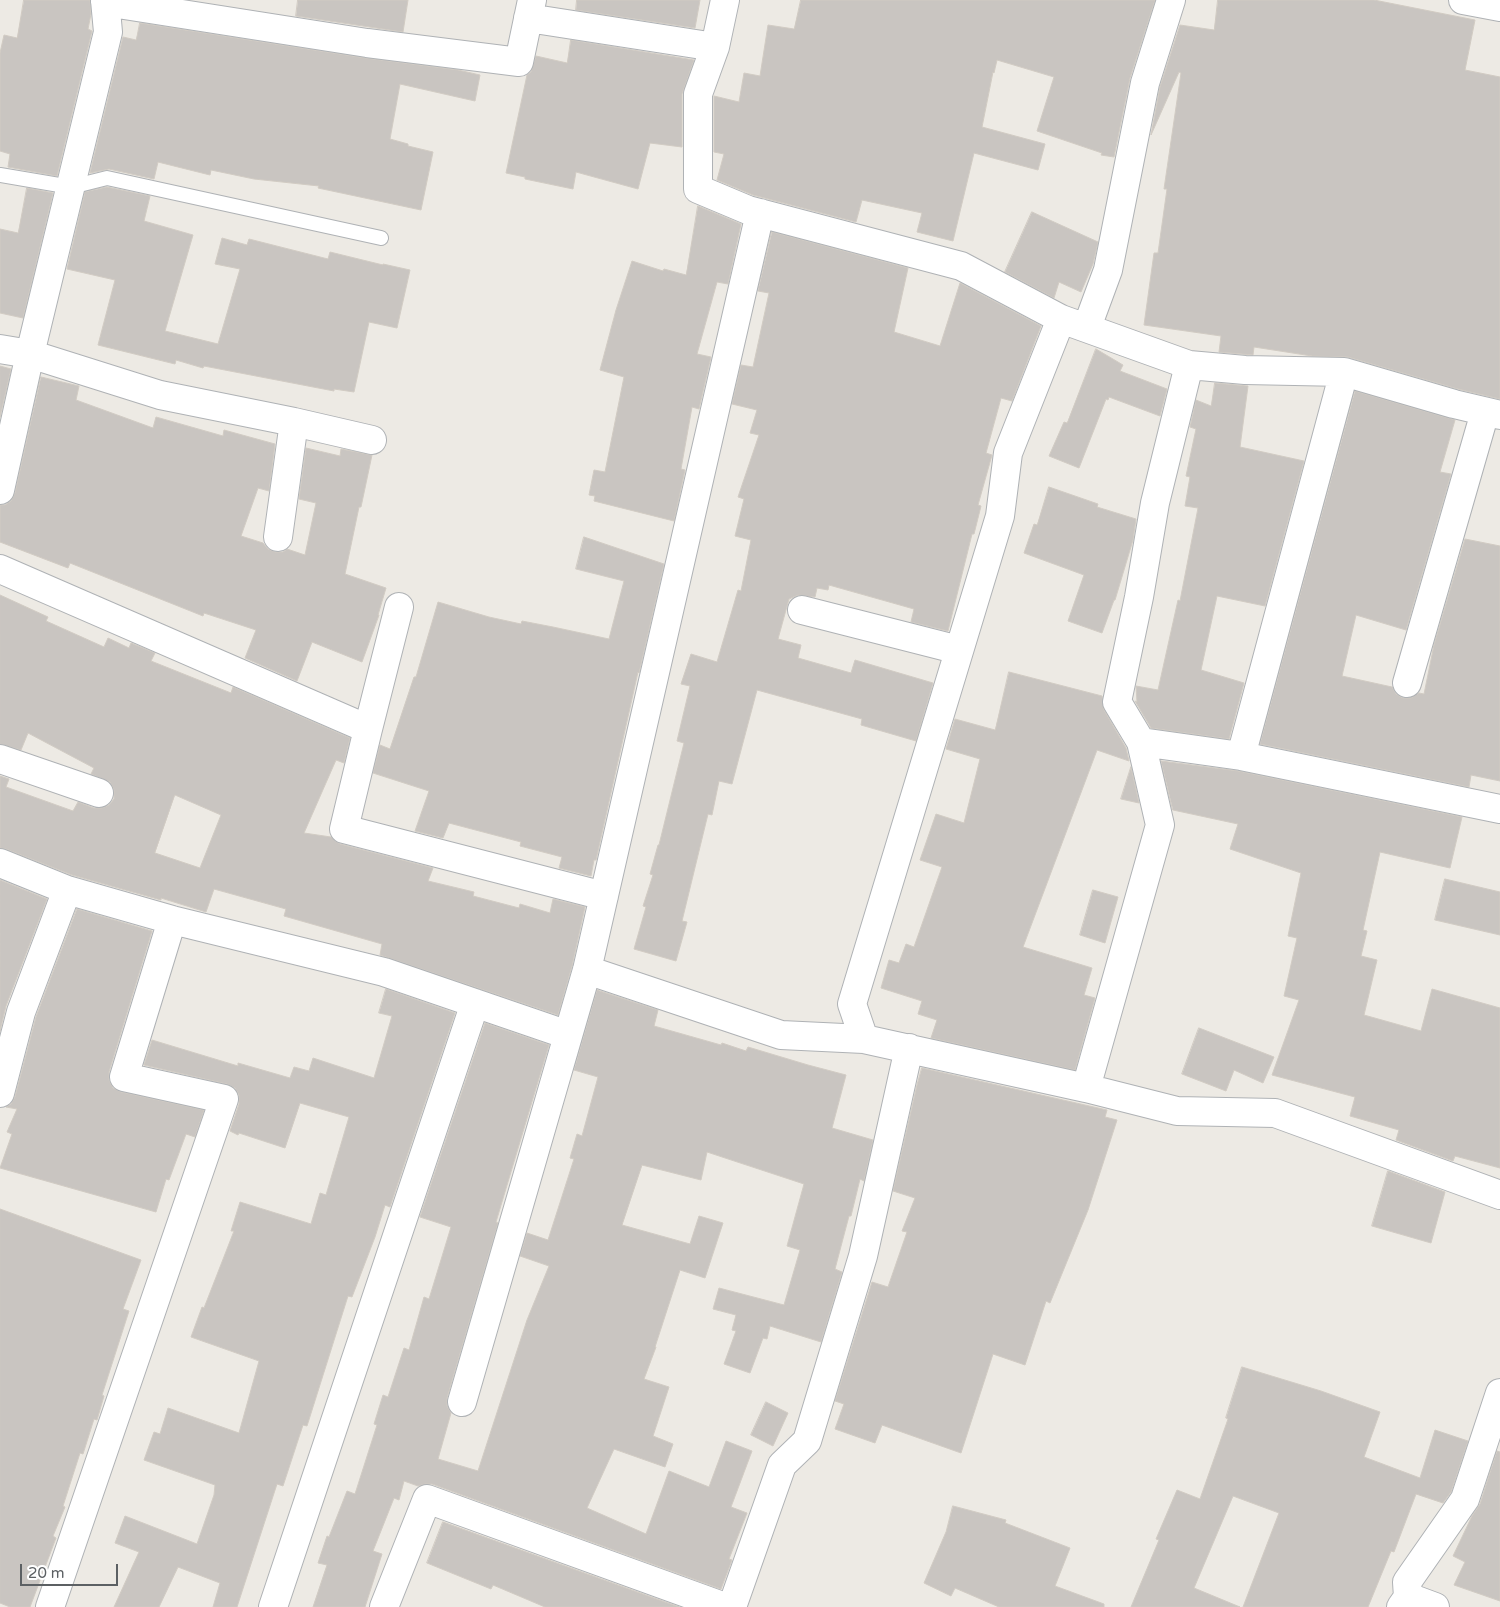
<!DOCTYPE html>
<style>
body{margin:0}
#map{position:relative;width:1500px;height:1607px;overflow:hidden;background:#edeae4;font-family:"Varela Round",sans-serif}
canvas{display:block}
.scale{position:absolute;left:20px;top:1564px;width:98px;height:22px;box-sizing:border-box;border:2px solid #5c6063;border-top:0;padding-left:6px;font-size:15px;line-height:18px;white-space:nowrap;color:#5c6063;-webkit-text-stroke:4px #fff;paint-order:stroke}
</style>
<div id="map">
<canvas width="1500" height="1607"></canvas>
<div class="scale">20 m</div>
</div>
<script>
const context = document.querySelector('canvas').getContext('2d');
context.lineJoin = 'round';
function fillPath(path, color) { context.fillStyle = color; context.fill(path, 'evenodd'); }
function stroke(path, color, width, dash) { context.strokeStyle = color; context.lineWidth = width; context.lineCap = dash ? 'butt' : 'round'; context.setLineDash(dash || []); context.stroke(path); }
const building = new Path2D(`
 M24,0H90L91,14L88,29L92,31L57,176L8,167L10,154L0,151V53L4,35L17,38Z
 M298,0H408L403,32L296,16Z
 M577,0H700L695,28L576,10Z
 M801,0H1155L1130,78L1114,157L1101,155L1102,153L1037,131L1054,77L997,60L994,73L993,72L982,127L1045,144L1038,170L974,153L953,241L917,232L922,213L862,200L856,222L753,195L717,180L724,154L714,152V96L739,102L744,73L760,76L768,25L794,29Z
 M1218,0H1374L1475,20L1465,70L1500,77V399L1458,389L1348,357L1312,356L1254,347L1253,355L1219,352L1221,336L1144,325L1154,253H1158L1167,189H1164L1181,73L1179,72L1151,135L1160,87L1180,25L1214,30Z
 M140,23L365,58L458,70L480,75L475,101L400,84L390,139L408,144V146L433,152L421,210L318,188L319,186L254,179L211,170L210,175L158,162L154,179L109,169L90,173L123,37L136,40Z
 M571,40L694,60L682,94V147L650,143L638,189L576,172L573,189L525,179V177L506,173L527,75L531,72L536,56L567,63Z
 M107,187L150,196L144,221L193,235L165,331L218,344L240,269L215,264L222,238L247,245L249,239L328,259L330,252L383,265V264L410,270L397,328L369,322L354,392L334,389V391L204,366L203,368L176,360L175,364L98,345L115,280L67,269L85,192Z
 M27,188L53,193L23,318L0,313V229L18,233Z
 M698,206L741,224L728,284L717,282L697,354L711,357L699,409L692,407L681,469L685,470L674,521L594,501L595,496L589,495L594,470L605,472L624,377L600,370L616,310L632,261L663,271L664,269L686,275Z
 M1032,212L1098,242L1093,264L1081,292L1059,282L1054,298L1005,272Z
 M772,232L908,268L894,332L940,346L960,283L1041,326L1012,401L1001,398L986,453L992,455L978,505L981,506L974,534H972L948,631L911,622L914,609L829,585L828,590L817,588L815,597L798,595L789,599L778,639L801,645L798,658L851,673L855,660L933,683L916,741L861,725L862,719L757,690L732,784L719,781L712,815L708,814L682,921L687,922L676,961L634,949L646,907L643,906L653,875L650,874L658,845H659L684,743L677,741L690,686L681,684L691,654L717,662L738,590L741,591L751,540L735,536L744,499L738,497L759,435L750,433L757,410L732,404L741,365L753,367L769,293L758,291Z
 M1096,349L1123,365L1120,371L1167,389L1160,416L1109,397L1108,400L1106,399L1079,468L1049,456L1064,422L1067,423Z
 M0,366L11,369L0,417Z
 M41,377L79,386L76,400L153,428L156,417L223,436L224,430L275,444L269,491L258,488L241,536L263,543L268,549L275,552H283L287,549L305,555L316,503L299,499L306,448L340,456L341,449L372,455L361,507H359L345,574L386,588L378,615H379L362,662L312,642L297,681L245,658L256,630L204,613L203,616L70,563L68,568L0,542V505H5L11,501L15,493Z
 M1215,383L1248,386L1240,447L1304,461L1265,606L1217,596L1201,670L1244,683L1229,739L1151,728L1135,701L1137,702L1136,686L1158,690L1178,600L1180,601L1198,508L1185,506L1190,477L1186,476L1196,429L1190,427L1196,400L1211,406Z
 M1355,391L1455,420L1440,472L1451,474L1406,630L1356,615L1342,676L1392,687L1396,694L1403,698H1411L1419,693L1424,694L1434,645L1465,539L1500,546V781L1471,775L1469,787L1260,744Z
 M1049,487L1098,504L1097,507L1136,519L1133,540L1115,600H1114L1102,633L1068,621L1084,575L1024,553L1034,524L1037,525Z
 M584,537L664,564L639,673L638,672L596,860H594L591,876L559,868L562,857L520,846L521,842L449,823L443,838L415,831L429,791L373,773L380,745L390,749L414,677H416L438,602L489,617L521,624L522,621L553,627L609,639L624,581L576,569Z
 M0,595L48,617L46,621L104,647L108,638L129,648L131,643L155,653L151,661L231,693L233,687L350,738L344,763L336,760L304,833L331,837L334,840L340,844L433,868L428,881L474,892L473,896L519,908L520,904L550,913L553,899L585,907L572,966L558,1015L380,955L382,944L284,916L286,909L214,889L206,912L161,898V900L72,875L6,849L0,848V776L9,779L6,787L73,811L78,802L94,808H102L109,805L114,799V790L110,782L91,774L94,768L28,733L21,750L0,744ZM175,795L221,815L200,868L155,853Z
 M1009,672L1102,696L1104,710L1126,748L1129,761L1097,750L1023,947L1092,968L1084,995L1095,998L1075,1070L931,1038L937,1020L918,1014L922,1001L881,988L889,960L899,963L906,944L914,947L942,867L920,860L936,814L964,823L980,759L946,749L955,719L995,730Z
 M1161,761L1238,771L1462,817L1450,868L1380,852L1363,930L1367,931L1361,956L1377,960L1364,1015L1421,1031L1432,989L1500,1008V1168L1455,1156L1453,1161L1396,1140L1399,1130L1350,1116L1355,1097L1272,1075L1299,1000L1284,996L1297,938L1288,936L1301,873L1230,849L1238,824L1173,810Z
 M1131,767L1139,803L1121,799Z
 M1445,879L1500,892V935L1435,920Z
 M0,880L47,899L6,1006L0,1031Z
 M1093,890L1118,897L1105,943L1080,935Z
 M77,909L152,931L109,1072V1080L113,1088L121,1092L204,1110L195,1137L186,1134L169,1180L166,1179L156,1212L0,1168L12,1134L7,1132L17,1109L6,1107L11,1104L15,1097L36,1017Z
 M386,989L455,1013L390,1207L385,1205L375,1237L352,1297L348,1296L307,1426L303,1425L283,1486L277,1484L237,1607H213L220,1583L178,1567L159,1607H114L139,1552L115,1543L125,1516L197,1544L214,1495L215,1485L144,1460L154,1432L160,1434L168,1408L239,1433L259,1361L191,1337L202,1307L204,1308L234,1231H231L240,1202L311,1224L320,1193L326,1195L349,1117L300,1103L285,1148L239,1133L238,1135L230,1131L239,1104V1095L235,1088L227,1084L144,1065L152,1040L238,1066V1063L290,1078L294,1067L309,1071L313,1058L374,1078L392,1016L379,1013Z
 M597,990L658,1010L654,1026L721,1045L722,1043L746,1051L748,1047L808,1065L846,1075L832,1128L873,1140L864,1181L860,1179L851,1216H849L835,1269L842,1272L821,1342L770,1326L767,1339L763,1338L750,1373L724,1364L736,1331L732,1330L736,1315L713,1309L719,1288L784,1305L800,1250L787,1246L804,1184L707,1152L701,1180L642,1165L622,1225L690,1244L699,1216L723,1223L705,1278L680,1270L655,1347H656L644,1379L669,1387L653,1436L673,1444L665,1467L614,1449L587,1508L646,1534L669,1471L709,1487L726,1441L752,1451L731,1507L747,1513L729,1559L732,1560L721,1589L432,1484H425L418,1486L404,1481L399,1500L394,1498L373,1551L382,1554L365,1607H313L327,1565L318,1563L327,1536L329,1537L347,1491L355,1494L377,1425L374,1424L383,1395L388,1397L404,1348L409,1350L424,1297L429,1299L451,1227L420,1217L485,1023L549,1045L496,1222L498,1223L447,1398V1406L451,1413L438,1459L478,1471L527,1320L549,1266L520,1256L527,1233L548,1240L574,1159L570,1158L577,1134L582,1136L598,1077L574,1070Z
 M1199,1028L1274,1057L1263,1083L1234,1070L1226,1091L1182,1074Z
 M922,1068L1107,1110L1105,1117L1117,1120L1088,1210L1050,1303L1046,1301L1025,1365L993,1354L961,1453L882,1425L875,1443L835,1429L844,1404L835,1401L872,1282L888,1287L907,1232L902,1231L915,1198L893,1191L917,1085Z
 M1388,1171L1445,1192L1431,1243L1372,1226Z
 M0,1209L141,1260L123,1309L129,1311L102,1395L104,1396L97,1420L94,1419L83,1454L80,1453L63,1506L65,1507L53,1536L56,1538L30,1607H10L0,1603Z
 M1242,1367L1321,1391L1380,1412L1364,1457L1420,1478L1435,1430L1468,1441L1451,1492L1443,1503L1416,1494L1394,1552L1391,1551L1368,1607H1243L1279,1513L1233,1496L1194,1588L1240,1607H1131L1159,1540L1156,1539L1177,1490L1200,1499L1228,1419L1226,1418Z
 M766,1402L788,1413L773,1446L751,1435Z
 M1497,1451L1500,1452V1601L1454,1585L1465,1562L1453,1556L1472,1516L1480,1504Z
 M953,1506L1006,1520L1005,1523L1070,1548L1055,1586L1104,1604V1607H999L955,1588L951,1596L924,1583L946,1532Z
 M443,1522L679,1607H545L493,1585L491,1589L427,1563Z`);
fillPath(building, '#c9c5c1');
stroke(building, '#d1cbc3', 1);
const lane = new Path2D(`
 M0,175L71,187L107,178L381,238`);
const street = new Path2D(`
 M725,0L715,47L698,94V189L748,210L961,266L1061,319L1189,365L1245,370L1344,372L1454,404L1500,415
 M1463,0L1500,7
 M105,2L367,43L519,62L532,0
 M528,18L715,47
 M1061,319L1008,453L1000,516L852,1004L864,1039L1086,1088L1177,1111L1275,1113L1500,1195
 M1087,327L1108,270L1145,83L1171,0
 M0,349L30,354L160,395L294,422L372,440
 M0,490L30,354L108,32L105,0
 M278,537L294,422
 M0,569L368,729L344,829L604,896
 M802,610L959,650
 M1407,683L1485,412
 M368,729L399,607
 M1141,742L1241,756L1500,809
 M1241,756L1344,372
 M0,759L99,793
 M0,863L67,890L172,920L384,972L568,1035
 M587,970L781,1035L864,1039
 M1086,1088L1160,825L1141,742L1117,702L1139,597L1155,503L1189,365
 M0,1093L21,1012L67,890
 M462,1402L587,970L760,213
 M1408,1597L1435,1607
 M50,1607L224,1099L124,1077L172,920
 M273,1607L475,1003
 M384,1607L427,1499L725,1607
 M732,1607L782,1465L807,1441L863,1256L909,1048
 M1401,1607L1408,1597L1407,1582L1465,1499L1500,1393`);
stroke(lane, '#afb2b5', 16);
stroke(street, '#afb2b5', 30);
stroke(lane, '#fff', 14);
stroke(street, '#fff', 28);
</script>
